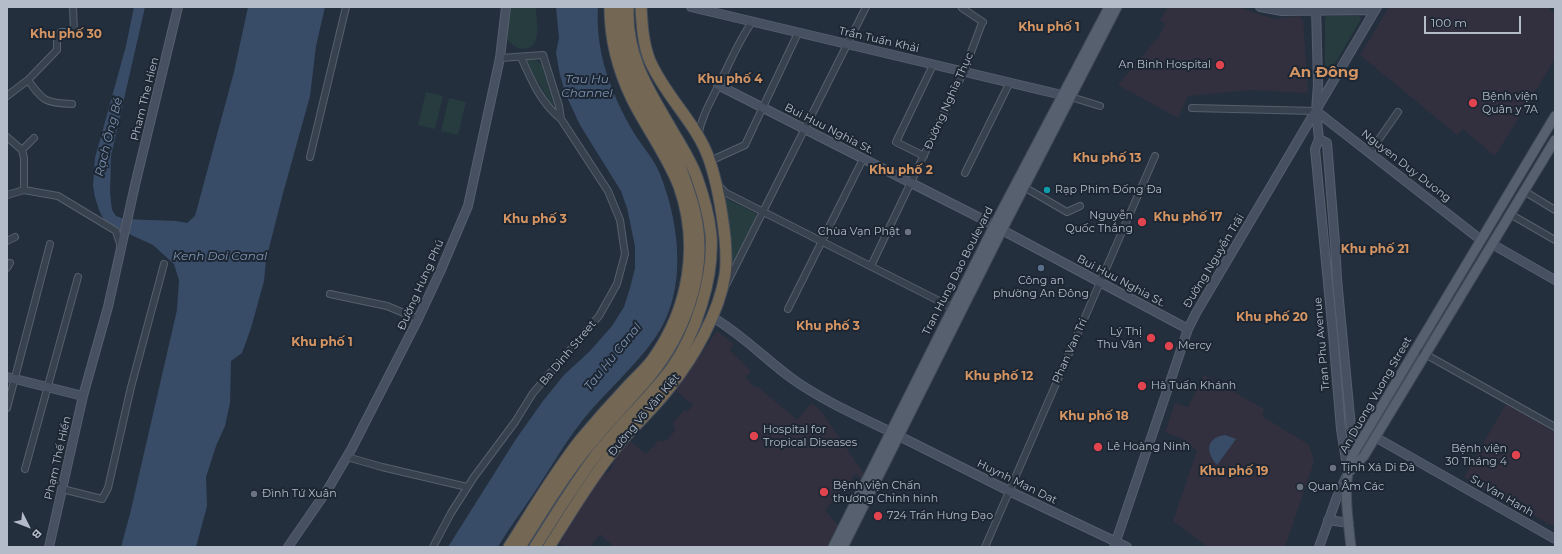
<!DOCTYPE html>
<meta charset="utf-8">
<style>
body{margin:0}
#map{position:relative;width:1562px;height:554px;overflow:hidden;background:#242f3e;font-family:Montserrat,sans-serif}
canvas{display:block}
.frame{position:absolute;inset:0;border:8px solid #b4bcc9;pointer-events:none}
.north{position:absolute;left:8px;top:506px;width:40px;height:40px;-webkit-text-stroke:3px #1d2633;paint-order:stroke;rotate:132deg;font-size:11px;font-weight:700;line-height:16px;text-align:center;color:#b4bcc9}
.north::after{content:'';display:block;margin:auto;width:14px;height:18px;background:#b4bcc9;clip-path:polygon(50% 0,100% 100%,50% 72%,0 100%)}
.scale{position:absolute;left:1424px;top:16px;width:97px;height:18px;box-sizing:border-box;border:2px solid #b4bcc9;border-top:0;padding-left:5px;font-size:12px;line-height:14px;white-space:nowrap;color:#b4bcc9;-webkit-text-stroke:3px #1d2633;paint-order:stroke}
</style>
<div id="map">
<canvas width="1562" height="554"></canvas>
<div class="frame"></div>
<div class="north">B</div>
<div class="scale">100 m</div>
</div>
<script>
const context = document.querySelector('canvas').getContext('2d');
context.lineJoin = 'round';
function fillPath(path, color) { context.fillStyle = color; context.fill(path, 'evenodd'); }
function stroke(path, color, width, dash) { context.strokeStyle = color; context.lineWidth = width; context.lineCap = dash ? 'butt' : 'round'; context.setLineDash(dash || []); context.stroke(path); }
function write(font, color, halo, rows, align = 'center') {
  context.font = font + ' Montserrat,sans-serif'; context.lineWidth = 4; context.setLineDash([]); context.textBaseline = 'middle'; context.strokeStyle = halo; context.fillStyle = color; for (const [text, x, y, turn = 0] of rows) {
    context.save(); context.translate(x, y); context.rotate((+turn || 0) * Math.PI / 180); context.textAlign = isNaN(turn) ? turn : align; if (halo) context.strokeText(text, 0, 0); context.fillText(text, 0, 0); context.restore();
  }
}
fillPath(new Path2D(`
 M1168,7H1237L1275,19L1298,16L1303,20L1308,93L1251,90L1188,96L1178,118L1118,85L1160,35L1165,24L1160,20Z
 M1389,7H1548L1555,14V59L1495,156L1463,129L1457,135L1360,55Z
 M717,331L734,344L729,350L751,371L745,378L756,388L757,386L797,420L811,403L821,411L864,474L862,479L856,474L825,510L838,525L827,547H614L600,534L590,547H564L558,542L600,477L611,470L615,458L630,441L646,454L659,440L662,442L665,440L666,441L675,431L674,430L675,427L672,424L684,410L687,412L693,405L675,390Z
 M1204,375L1264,409L1262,416L1309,445L1314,462L1285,547H1208L1173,521L1197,451L1181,438L1165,432L1175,403L1188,407Z
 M1506,404L1555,432V527L1464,477Z`), '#32303f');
fillPath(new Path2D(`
 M508,7H536C536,17 539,30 536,39C531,55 511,50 506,35Z
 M1327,16H1359L1361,19L1327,77H1325V18Z
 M527,59H535L542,65L554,105L551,104L526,62Z
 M426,92L443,96L435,129L418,125Z
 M449,98L466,102L458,135L441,131Z
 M721,196L755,213L757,219L730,273Z`), '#263c3f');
fillPath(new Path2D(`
 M134,7H145L111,156L110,193L112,210L116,216L124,219L176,221L187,223L195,216L234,72L248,7H325L316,46L310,96L282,197L266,260L264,281L251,328L242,353L231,361L230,403L225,426L216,446L206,477L207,506L196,547H121L130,514L177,310L179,280L174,264L153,245L114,227L104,220L99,210L95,197L93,186L95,158L126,46Z
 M556,7H598C595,52 611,94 634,133C642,146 654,159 660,174C680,225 688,291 655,338C634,368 605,392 582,421C564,444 550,469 534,493C522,511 509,528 498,547H448L516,439L543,401L564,375L590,351L612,326L624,307L630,288L635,268V246L627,208L621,191L580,125L566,95L560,75L556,53L559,38Z
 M1225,435L1236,439L1217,465C1206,452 1205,438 1225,435Z`), '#394c67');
const street = new Path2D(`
 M521,57C531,80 541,103 561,119
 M28,80C43,101 45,103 72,104
 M7,96L28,80L57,50V36L61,32H74L73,7
 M1071,97L1100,106
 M1192,108L1316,111
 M698,136C702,114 714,96 723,76C732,58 740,39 752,22
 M7,137L22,150L24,158V190
 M22,150L34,138
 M1370,152L1398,112
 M924,156L896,142L933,65
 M310,157L346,7
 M710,161L745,145L798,33
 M965,173L1010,82
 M719,186L726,193L953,308
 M1024,187L1067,212L1080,206
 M1524,191L1555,210
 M7,195L24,190L58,196L116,231L121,247
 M1510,214L1555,240
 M7,241L15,237
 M871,266L964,71L982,23L983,22L962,8
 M7,268L10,263
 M726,285L866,7
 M330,294L387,306L418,319
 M788,309L863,159
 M1416,349L1555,427
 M7,408L50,244
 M347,457L382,467L467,487
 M25,469L78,277
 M62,489L102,499L108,488L131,387L164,264
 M433,547L451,513L474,477L515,422L533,393L599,316L617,284L625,254L620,220L608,191L561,119L559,106L543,55L500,58
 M985,547L1155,156`);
const secondary = new Path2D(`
 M691,7L1062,95
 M1260,7L1282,11L1375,10
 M1316,7L1318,84L1316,111L1319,139L1315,149L1333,334L1341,429L1348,473L1337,497L1319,547
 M718,85L994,225
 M1316,111L1481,240
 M1319,139L1327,143L1335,243L1337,279L1351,427L1354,435L1360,443
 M1002,230L1188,329
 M1492,244L1555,280
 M712,317C742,334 766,360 794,380C824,401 858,416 891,432
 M7,377L83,396
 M899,436L1009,491L1127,547
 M1375,437L1555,539
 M1328,520L1349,523
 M49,547L83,396L108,307L135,185L178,7
 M288,547L328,489L352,448L418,319L440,272L468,206L500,58L506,7
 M1114,547L1188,329L1196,313L1377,7`);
const primary = new Path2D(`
 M1348,473L1364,456L1555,140
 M833,547L999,216L1109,7
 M843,547L1002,230L1117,7
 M1351,547C1348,520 1342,482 1352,456L1555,116`);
const highway = new Path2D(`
 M509,547C532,511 554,473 581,439C596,421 612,403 628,386C636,377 646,369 653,359C689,308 700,245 679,186C667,155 647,129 632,99C618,70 610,39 610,7
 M520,547C542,512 564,475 591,443C610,420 631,399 650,376C683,335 706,277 697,224C695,209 690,194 685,180C671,137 639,102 625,59C620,42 618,24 618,7
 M535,547C555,516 574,484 596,455C620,425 648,399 671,369C696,334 714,278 711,235C709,215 703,194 696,175C691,162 683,149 676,137C651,93 626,60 628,7
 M549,547C571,512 592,477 618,445C635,425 654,408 670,387C694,357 719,313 725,275C727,263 726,250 725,238C722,212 718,186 710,162C698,124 666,98 650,61C643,44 642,25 641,7`);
stroke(street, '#565f6c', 8);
stroke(secondary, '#565f6c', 10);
stroke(primary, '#414a57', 11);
stroke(highway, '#434c59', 13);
stroke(street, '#38414e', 6);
stroke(secondary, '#465061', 8);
stroke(primary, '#56606e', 9);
stroke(highway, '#746855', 11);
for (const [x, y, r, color] of [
 [1220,65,5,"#e0444e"],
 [1473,103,5,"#e0444e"],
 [1047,190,4,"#0f9aa8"],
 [1142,222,5,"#e0444e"],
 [908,232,4,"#6b7280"],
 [1041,268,4,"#5c6f8a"],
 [1151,338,5,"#e0444e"],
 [1169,346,5,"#e0444e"],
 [1142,386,5,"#e0444e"],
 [754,436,5,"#e0444e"],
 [1098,447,5,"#e0444e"],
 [1516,455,5,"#e0444e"],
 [1333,468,4,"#6b7280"],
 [1300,487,4,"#6b7280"],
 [824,492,5,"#e0444e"],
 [254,494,4,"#6b7280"],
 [878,516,5,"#e0444e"]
]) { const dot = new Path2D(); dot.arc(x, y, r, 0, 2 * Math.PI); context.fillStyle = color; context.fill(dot); stroke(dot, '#1d2633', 1.5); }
write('11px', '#b4bcc9', '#1d2633', [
 ["Trần Tuấn Khải",879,40,13],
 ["Pham The Hien",145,99,-76],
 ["Đường Nghĩa Thục",949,101,-66],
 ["Bui Huu Nghia St.",829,129,27],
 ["Nguyen Duy Duong",1406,166,38],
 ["Đường Nguyễn Trãi",1214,261,-59],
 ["Tran Hung Dao Boulevard",958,271,-63],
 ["Bui Huu Nghia St.",1121,281,28],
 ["Đường Hưng Phú",421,285,-66],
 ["Tran Phu Avenue",1322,344,-95],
 ["Phan Van Tri",1070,351,-66],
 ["Ba Dinh Street",568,353,-50],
 ["An Duong Vuong Street",1376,395,-60],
 ["Đường Võ Văn Kiệt",644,415,-50],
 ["Phạm Thế Hiển",58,458,-77],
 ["Huynh Man Dat",1017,482,26],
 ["Su Van Hanh",1502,496,30]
]);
write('11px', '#b4bcc9', '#1d2633', [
 ["An Binh Hospital",1211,65,"right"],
 ["Bệnh viện",1482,97],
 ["Quân y 7A",1482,110],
 ["Rạp Phim Đống Đa",1055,190],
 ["Nguyễn",1133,216,"right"],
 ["Quốc Thắng",1133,229,"right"],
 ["Chùa Vạn Phật",900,232,"right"],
 ["Công an",1041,281,"center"],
 ["phường An Đông",1041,294,"center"],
 ["Lý Thị",1142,332,"right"],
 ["Thu Vân",1142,345,"right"],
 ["Mercy",1178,346],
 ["Hà Tuấn Khánh",1151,386],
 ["Hospital for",763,430],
 ["Tropical Diseases",763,443],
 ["Lê Hoàng Ninh",1107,447],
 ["Bệnh viện",1507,449,"right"],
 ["30 Tháng 4",1507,462,"right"],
 ["Tịnh Xá Di Đà",1341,468],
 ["Bệnh viện Chấn",833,486],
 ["thương Chỉnh hình",833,499],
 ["Quan Âm Các",1308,487],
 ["Đình Tứ Xuân",262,494],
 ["724 Trần Hưng Đạo",887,516]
], 'left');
write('bold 12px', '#d59563', '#1d2633', [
 ["Khu phố 1",1049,27],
 ["Khu phố 30",66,34],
 ["Khu phố 4",730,79],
 ["Khu phố 13",1107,158],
 ["Khu phố 2",901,170],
 ["Khu phố 17",1188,217],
 ["Khu phố 3",535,219],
 ["Khu phố 21",1375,249],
 ["Khu phố 20",1272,317],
 ["Khu phố 3",828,326],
 ["Khu phố 1",322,342],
 ["Khu phố 12",999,376],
 ["Khu phố 18",1094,416],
 ["Khu phố 19",1234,471]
]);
write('italic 12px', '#7c92b1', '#1d2633', [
 ["Tau Hu",587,79],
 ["Channel",587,93],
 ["Rạch Ông Bé",109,137,-76],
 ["Kenh Doi Canal",220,256],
 ["Tau Hu Canal",613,357,-51]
]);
write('bold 15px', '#d59563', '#1d2633', [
 ["An Đông",1324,73]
]);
</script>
